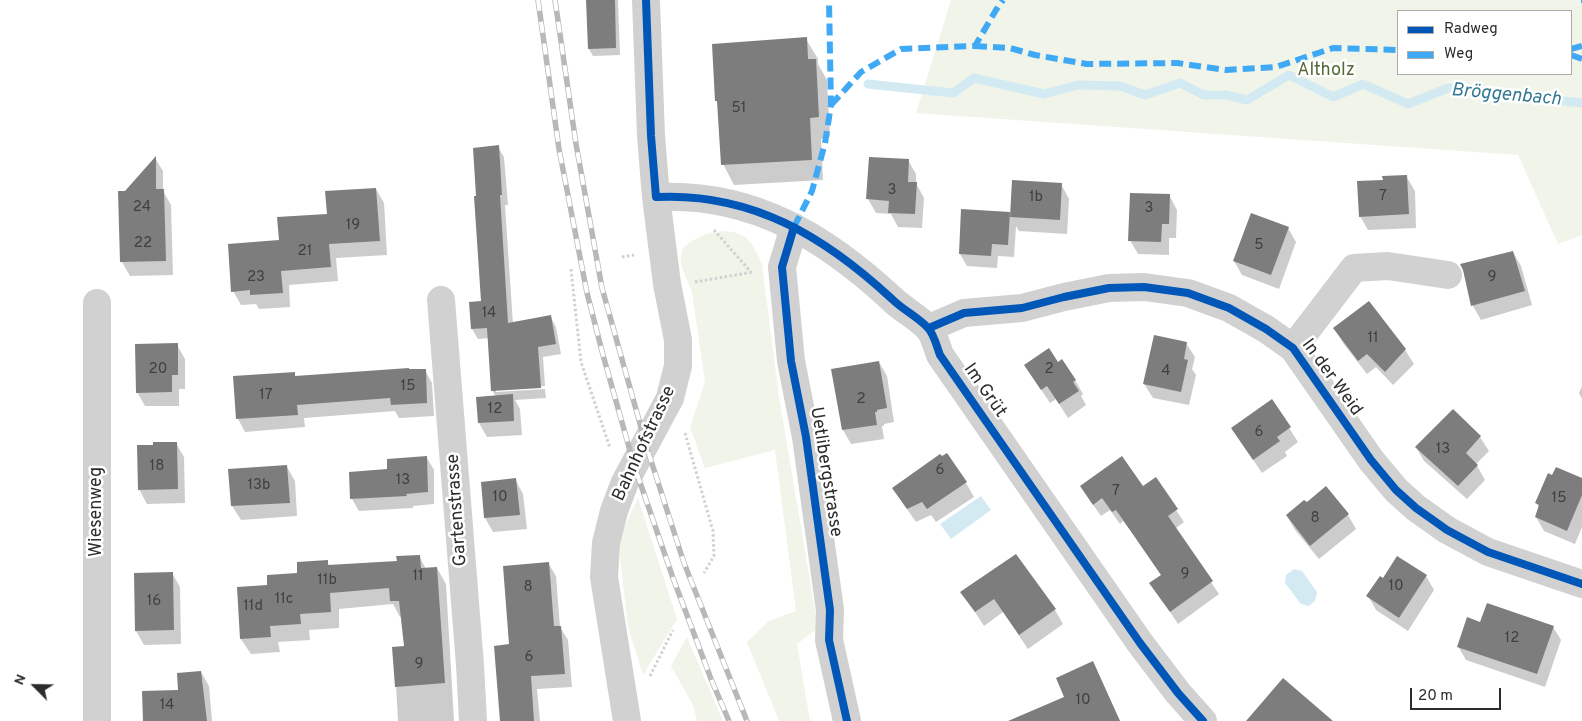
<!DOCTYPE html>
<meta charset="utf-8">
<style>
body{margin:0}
#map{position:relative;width:1582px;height:721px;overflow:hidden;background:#fff;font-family:Overpass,sans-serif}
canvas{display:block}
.legend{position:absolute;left:1397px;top:10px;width:175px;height:65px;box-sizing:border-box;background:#fff;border:1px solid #ababab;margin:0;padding:6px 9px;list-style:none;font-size:15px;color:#2c2c2c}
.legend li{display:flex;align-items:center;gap:10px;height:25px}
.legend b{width:25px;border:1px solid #ababab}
.north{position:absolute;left:10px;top:661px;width:50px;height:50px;-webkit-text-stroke:4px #fff;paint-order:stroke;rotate:293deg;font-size:14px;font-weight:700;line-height:20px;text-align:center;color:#2c2c2c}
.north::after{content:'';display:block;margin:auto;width:18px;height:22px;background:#2c2c2c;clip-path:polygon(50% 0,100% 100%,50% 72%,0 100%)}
.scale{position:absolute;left:1410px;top:688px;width:91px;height:22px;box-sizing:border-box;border:2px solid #2c2c2c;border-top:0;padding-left:6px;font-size:15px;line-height:18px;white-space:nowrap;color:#2c2c2c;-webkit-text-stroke:4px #fff;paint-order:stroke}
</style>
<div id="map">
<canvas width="1582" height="721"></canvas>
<ul class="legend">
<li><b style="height:6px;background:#0057b8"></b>Radweg</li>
<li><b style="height:6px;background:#3fa9f5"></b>Weg</li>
</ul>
<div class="north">N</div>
<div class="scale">20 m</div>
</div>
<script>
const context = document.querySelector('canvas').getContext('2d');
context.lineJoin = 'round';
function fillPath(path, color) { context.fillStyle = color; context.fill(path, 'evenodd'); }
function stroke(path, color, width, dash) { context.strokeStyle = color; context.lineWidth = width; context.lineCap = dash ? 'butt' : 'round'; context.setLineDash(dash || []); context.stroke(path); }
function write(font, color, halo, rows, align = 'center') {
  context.font = font + ' Overpass,sans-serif'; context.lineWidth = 5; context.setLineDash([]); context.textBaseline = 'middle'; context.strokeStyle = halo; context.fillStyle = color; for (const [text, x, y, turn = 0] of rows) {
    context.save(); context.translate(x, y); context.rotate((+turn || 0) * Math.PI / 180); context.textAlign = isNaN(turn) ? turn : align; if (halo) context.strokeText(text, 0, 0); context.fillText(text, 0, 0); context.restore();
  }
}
fillPath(new Path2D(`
 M951,0H1582V235L1558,244L1518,155L916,113ZM1398,11H1571V74H1398Z
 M725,231C749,233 752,243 762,264L779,397L818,628L797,644L810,721H779L747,642L769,621L796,611L775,450L705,468L690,427L705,382L692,292L681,265V256L683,248L690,242L708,233Z
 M638,498L677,619L643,675L628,627L619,548L625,526Z
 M687,637L723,721H697L693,705L671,666Z`), '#f0f4e9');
fillPath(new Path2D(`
 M981,496L991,510L951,539L940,524Z
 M1294,569L1302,571L1317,592L1315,601L1309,606L1301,604L1285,583L1286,575Z`), '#d4eaf2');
fillPath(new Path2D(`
 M587,0H618L620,55L593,56L589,49Z
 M806,39L818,59V64L827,80L830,137L821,139L823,180L734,185L723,164L719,105L717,101L714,45Z
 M498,147L504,157L508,205H505L513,324L550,316L556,327L561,354L543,357L545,386L496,389V392L545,389L546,398L515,400L520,409L522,435L487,437L479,423L477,398L496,397L492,390L489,338L478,339L472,329L482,302L478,197Z
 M155,158L163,171V191L171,205L173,275L130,276L122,262L120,192H125Z
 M908,160L916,174V183L924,198L922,228L898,227L891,214L876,213L868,199Z
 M1406,176L1415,191L1416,228L1368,230L1360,216L1384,181Z
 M1061,184L1069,199L1067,234L1019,231L1016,226L1014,257L998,256L997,268L967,266L960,254L962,211L1009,213L1011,217Z
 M376,189L384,203L387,255L336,258L338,281L289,285L290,307L259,309L256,304L241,305L233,291L280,241Z
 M1169,195L1177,210L1176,238H1169V255L1138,254L1130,240Z
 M1288,228L1296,242L1279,289L1242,275L1234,261Z
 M1513,252L1521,266L1532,305L1481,320L1473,306L1464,269Z
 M1369,303L1405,350L1414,364L1393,385L1376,367L1367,374L1343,343L1335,329Z
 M1186,343L1195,357L1192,369L1196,375L1189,405L1153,398L1144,384Z
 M177,345L185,359V389H179V406H145L137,392Z
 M879,362L887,376L894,422L884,424V426H882L884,439L851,444L843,430L833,370Z
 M425,370L432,383L434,416L399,418L395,411L304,418L305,427L245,432L238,419L294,373L296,377Z
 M1034,379L1075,380L1083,394L1081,396L1086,405L1068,418L1056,399L1050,403Z
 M1582,386V399L1579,393Z
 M1272,401L1298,442L1285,452L1287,456L1262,473L1232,428Z
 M1453,411L1480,437L1489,451L1476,464L1485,480L1467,499L1424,461L1416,447Z
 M176,443L184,457L185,503L147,504L139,489Z
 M427,458L434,470V504L413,506V508L359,511L352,499L389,470Z
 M287,467L295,481L297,516L241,520L232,506L230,471Z
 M515,479L523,494L527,529L493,532L485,518Z
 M1155,479L1184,522L1175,529L1219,594L1178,624L1151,583L1162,576L1132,532L1123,521L1120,524L1110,510L1101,516L1089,499L1143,488Z
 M1582,479V527L1575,544L1544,531L1536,517L1539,508L1537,503Z
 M966,483L974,497L936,522L931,515L916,522L902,502Z
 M1306,504L1348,515L1356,529L1319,559L1295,530L1287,516Z
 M1015,555L1055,610L1063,624L1028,649L1003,612L984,626L962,592Z
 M419,556L426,569L437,568L446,584L454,721H398L394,648L405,647L402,617H400L393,604L339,609V628L309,630L310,640L278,642L280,652L251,654L241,639L269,586L327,561L330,567L398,562Z
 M548,563L556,576L560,627L568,640L572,687L537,689L540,721H501L510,646Z
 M172,573L180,587L181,644L144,645L136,631Z
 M1426,576L1434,590L1408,631L1376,610L1368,596L1383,580Z
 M1481,624L1553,627L1561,640L1545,687L1466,660L1458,646Z
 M1093,663L1120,721H1054L1066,698Z
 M201,672L209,686L212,721H144Z`), '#0003');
stroke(new Path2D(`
 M868,84L953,93L974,78L1044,94L1078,85L1120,86L1145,95L1180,83L1204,95H1226L1247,100L1289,75L1333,97L1363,84L1408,104L1448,88L1582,103`), '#d4eaf2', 9);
fillPath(new Path2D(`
 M586,0H615L616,48L588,49Z
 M807,37L808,59H816L819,117L810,118L812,160L721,165L717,101H715L712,44Z
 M499,145L502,195H500L508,323L551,315L556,344L538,347L541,388L491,391L487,328L471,329L469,302L481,301L474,196H476L473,148Z
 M156,156V189H164L166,261L120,262L118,191H125Z
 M869,157L909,159L908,182H917L915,214L888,213L889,201L866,199Z
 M1407,175L1409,214L1359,217L1357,181L1383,180L1382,176Z
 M1012,180L1062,183L1060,220L1010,217Z
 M376,188L380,241L329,244L331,267L281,271L283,293L250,295V290L231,292L228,244L279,240L277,217L327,214L325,191Z
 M1130,193L1170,194L1169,224H1162L1161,242L1128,241Z
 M961,209L1010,212L1008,245L992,244L991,256L959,254Z
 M1251,213L1289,227L1271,275L1233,261Z
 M1513,251L1525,291L1471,306L1463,270L1460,264Z
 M1369,301L1406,349L1385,372L1367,354L1358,361L1333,328Z
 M1154,335L1187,342L1184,359L1188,360L1181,392L1143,384Z
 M178,343V375H172V392L136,393L135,344Z
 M1049,348L1058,362L1062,359L1076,380L1073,382L1079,391L1059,404L1047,386L1041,390L1024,365Z
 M879,361L887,408L877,410V412H875L877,425L842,430L831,369Z
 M409,368V369H426L427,403L391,405L390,398L297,405L298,415L236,419L233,376L295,372V376Z
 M513,394L514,421L478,423L476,397Z
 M1272,399L1291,427L1277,437L1280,441L1253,460L1231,428Z
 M1453,409L1481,436L1466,453L1478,465L1458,486L1415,447Z
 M153,442H177L178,489L138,490L137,445H153Z
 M947,453L967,482L927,509L922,502L907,509L892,488L940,454L942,456Z
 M427,456L428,492L406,494L407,496L350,499L349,472L387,469V459Z
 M1122,456L1143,486L1156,477L1178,509L1168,516L1213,581L1170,612L1149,583L1161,575L1123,520L1116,510L1112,512L1102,498L1093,505L1080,486Z
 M287,465L290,503L231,506L228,469Z
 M1556,467L1582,478V495L1567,531L1535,517L1539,505L1535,503L1548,473L1552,475Z
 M516,478L520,515L484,518L481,482Z
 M1326,486L1349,514L1310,546L1286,515L1304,500L1307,502Z
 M1016,554L1056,609L1019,635L994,599L975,612L960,592Z
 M420,555L421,568L437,567L445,683L395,687L392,647L404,646L399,601H390L389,588L330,593L331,612L300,614L301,624L270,626L271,637L240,639L237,587L267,585V575L297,573V562L328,560V565L397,561L396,556Z
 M1397,556L1427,575L1399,618L1366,596L1380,576L1383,578Z
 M549,562L554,626H561L565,674L531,676L534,721H500L494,646L509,644L503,566Z
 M173,572L174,630L135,631L134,573Z
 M1487,603L1554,626L1537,674L1457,647L1467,617L1480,622Z
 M1093,661L1120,721H1008L1064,697L1056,678Z
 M201,671L207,721H143L142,691L178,690L177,673Z
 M1283,678L1333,721H1246Z`), '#7d7d7d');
stroke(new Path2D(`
 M714,230L751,272
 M622,257L634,255
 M571,269L581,362L610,448
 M695,282L753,272
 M685,433L713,531L714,556L704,573
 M650,676L673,630`), '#d1d1d1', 3, [2.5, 2.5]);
stroke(new Path2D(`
 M656,197C752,192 825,237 892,299C903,310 918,317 928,328C934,334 937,347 940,355L1140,643L1178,693L1203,721
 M794,227L782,267L791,361L806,437L830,610L829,640L847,721
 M441,300L470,665L473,721
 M97,303V721
 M929,328L964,313L1022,308L1064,297L1109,288L1144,287L1188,293L1229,308L1266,329L1293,348L1371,460L1396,490L1416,508L1447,530L1488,552L1582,584
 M1293,348L1354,268L1388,266L1448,275
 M627,721L604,577L606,543L614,511L625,482L670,398L678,366V340L667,284L656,197L651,136L646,0`), '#d1d1d1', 28);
const rail = new Path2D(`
 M538,0L559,149L587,293L603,355L634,465L673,578L711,679L729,721
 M555,0L576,144L602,288L646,445L684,563L747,721`);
stroke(rail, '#b8b8b8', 5.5);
stroke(rail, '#fff', 4, [11]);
stroke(new Path2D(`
 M1581,0H1582
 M975,46L1010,48L1035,55L1087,64L1177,63L1226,70L1276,67L1333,48L1398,50
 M1571,49L1582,46
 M1571,55L1582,59
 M831,105L861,72L901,49L975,46L996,10L1003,0
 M794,227L812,191L825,143L831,105L829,0`), '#3fa9f5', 6, [12, 6]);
stroke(new Path2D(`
 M646,0L651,136L656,197C752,192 825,237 892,299C903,310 918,317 928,328C934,334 937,347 940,355L1140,643L1178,693L1203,721
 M794,227L782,267L791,361L806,437L830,610L829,640L847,721
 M929,328L964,313L1022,308L1064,297L1109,288L1144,287L1188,293L1229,308L1266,329L1293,348L1371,460L1396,490L1416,508L1447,530L1488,552L1582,584`), '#0057b8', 8);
write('15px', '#404040', null, [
 ["51",739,109],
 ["3",892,191],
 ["7",1383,197],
 ["1b",1036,198],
 ["24",142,208],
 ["3",1149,209],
 ["19",353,226],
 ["22",143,244],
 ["5",1259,246],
 ["21",305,252],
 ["23",256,278],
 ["9",1492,278],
 ["14",489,314],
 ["11",1373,339],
 ["20",158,370],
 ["2",1049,370],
 ["4",1166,372],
 ["15",408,387],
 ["17",266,396],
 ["2",861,400],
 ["12",495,410],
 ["6",1259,433],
 ["13",1443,450],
 ["18",157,467],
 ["6",940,471],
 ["13",403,481],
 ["13b",259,486],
 ["7",1116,492],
 ["10",500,498],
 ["15",1559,499],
 ["8",1315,519],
 ["9",1185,575],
 ["11",418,577],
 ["11b",327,581],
 ["10",1396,587],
 ["8",528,588],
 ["11c",284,600],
 ["16",154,602],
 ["11d",253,607],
 ["12",1512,639],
 ["6",529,658],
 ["9",419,665],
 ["10",1083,701],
 ["14",167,706]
]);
write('18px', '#546a36', '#fff', [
 ["Altholz",1326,71]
]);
write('18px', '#2c2c2c', '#fff', [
 ["In der Weid",1331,378,54],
 ["Im Grüt",984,391,55],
 ["Bahnhofstrasse",645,444,-65],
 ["Uetlibergstrasse",825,472,81],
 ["Gartenstrasse",458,510,-94],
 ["Wiesenweg",97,512,-90]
]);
write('italic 19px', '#347993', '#fff', [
 ["Bröggenbach",1506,96,5]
]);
</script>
